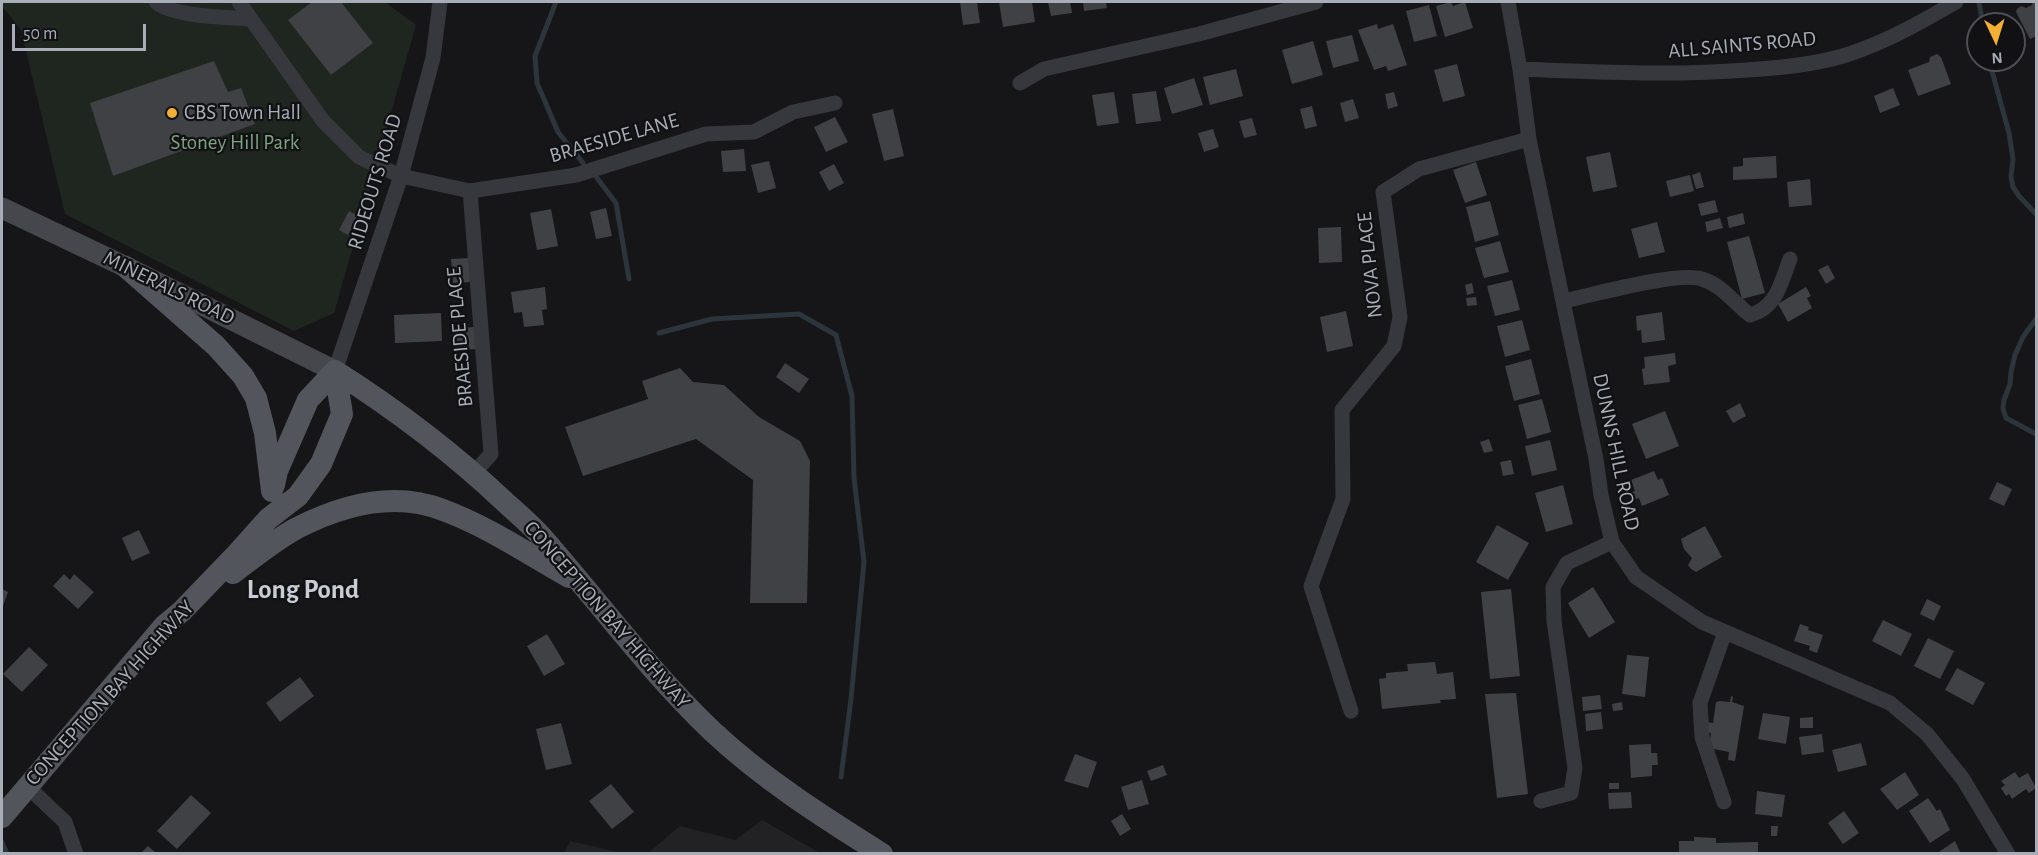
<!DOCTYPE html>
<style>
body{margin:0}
#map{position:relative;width:2038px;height:855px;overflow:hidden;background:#161618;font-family:"Alegreya Sans",sans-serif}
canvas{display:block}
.frame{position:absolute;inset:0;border:3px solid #a8adb8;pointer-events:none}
.north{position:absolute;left:1966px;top:12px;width:60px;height:60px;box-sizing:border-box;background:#111113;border:2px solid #4d4f55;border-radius:50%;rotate:176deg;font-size:16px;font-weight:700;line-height:24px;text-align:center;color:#a8adb8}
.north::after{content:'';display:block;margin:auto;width:21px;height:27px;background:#f2b134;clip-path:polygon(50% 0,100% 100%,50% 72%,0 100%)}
.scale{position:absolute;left:12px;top:24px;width:134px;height:27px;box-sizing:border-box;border:3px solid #a8adb8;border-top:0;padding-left:8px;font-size:18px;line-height:21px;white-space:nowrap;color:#a8adb8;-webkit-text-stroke:4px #111113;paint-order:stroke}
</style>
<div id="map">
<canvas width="2038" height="855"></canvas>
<div class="frame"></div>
<div class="north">N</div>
<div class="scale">50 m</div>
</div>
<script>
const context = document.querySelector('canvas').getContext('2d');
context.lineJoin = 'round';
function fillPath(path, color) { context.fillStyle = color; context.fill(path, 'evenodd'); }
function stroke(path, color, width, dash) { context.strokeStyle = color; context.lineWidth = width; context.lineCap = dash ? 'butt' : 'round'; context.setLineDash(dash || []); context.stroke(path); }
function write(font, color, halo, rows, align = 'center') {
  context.font = font + ' "Alegreya Sans",sans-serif'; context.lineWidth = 4.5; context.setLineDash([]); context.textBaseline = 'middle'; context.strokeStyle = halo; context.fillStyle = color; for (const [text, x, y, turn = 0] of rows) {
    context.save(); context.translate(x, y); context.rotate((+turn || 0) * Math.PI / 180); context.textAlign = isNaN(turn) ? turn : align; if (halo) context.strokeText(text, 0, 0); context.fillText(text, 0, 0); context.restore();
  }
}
fillPath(new Path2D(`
 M762,820L820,853H648L680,826L735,840Z
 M570,841L622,853H564Z`), '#222225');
fillPath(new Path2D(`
 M2,2H385L416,25L334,313L294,331L65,214L21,30L2,6Z`), '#1e261f');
stroke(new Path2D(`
 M556,2L535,56L537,83L558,132L583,163
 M1979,3L1983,24
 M1989,60L2009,133L2013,159L2011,177L2013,187L2019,196L2036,214
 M597,178L616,203L629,279
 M2036,319L2023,337L2015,355L2011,372L2010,384L2004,400L2003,409L2006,418L2036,434
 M659,333L712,319L799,314L836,335L852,396L854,478L864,562L851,699L841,777
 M2,842L7,854`), '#2c353c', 5);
fillPath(new Path2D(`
 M312,2H341L373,43L331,75L288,20Z
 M960,2H977L980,23L963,25Z
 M999,2H1032L1035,22L1003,27Z
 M1048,2H1070L1072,13L1051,16Z
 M1083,2H1106L1107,8L1084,11Z
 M1451,2L1453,6L1465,2L1473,28L1445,37L1436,6Z
 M2033,2H2036V36L2030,39L2016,12L2017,9L2021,6L2026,8L2032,5Z
 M1429,5L1437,36L1414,42L1406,11Z
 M1377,24L1378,29L1393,24L1407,65L1388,71L1386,66L1374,70L1358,30Z
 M1352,35L1359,61L1333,68L1326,41Z
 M1313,41L1323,75L1292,84L1282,50Z
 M1937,54L1941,57L1951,84L1918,96L1908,70L1929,62L1930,57Z
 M214,61L228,92L241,88L255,124L113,176L90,103Z
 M1457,64L1465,96L1443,102L1434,70Z
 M1236,69L1243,96L1210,105L1203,77Z
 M1194,78L1203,105L1172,114L1164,88Z
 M1893,88L1900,105L1880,113L1874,96Z
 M1156,91L1161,121L1136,124L1132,94Z
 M1114,92L1119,123L1097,126L1092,95Z
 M1394,92L1398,106L1388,109L1385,94Z
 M1353,99L1359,118L1345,122L1340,103Z
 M1312,106L1317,126L1305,129L1300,109Z
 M893,109L904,156L884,161L872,114Z
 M835,117L848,142L826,152L814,127Z
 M1252,118L1257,135L1244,138L1239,121Z
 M1213,129L1219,147L1204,152L1198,133Z
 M744,149L746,171L723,172L721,151Z
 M1610,152L1617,187L1593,192L1586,157Z
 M1776,156L1777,178L1733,180V167L1743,166V158Z
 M769,161L776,188L758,193L751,165Z
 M1476,162L1487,195L1465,203L1453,170Z
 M834,164L844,183L829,191L819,172Z
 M1700,172L1704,187L1696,189L1692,175Z
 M1690,175L1694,191L1670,197L1666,181Z
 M1810,179L1812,205L1789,207L1787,182Z
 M1715,200L1718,212L1701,216L1698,204Z
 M1490,201L1499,235L1475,242L1466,207Z
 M606,208L612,236L596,239L590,212Z
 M551,209L558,246L537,250L530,213Z
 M349,211L358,216L348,235L339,230Z
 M1743,213L1745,224L1729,228L1727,217Z
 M1720,218L1723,228L1707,232L1705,222Z
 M1657,222L1665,252L1639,258L1631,229Z
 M1341,227L1342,262L1319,263L1318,228Z
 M1749,236L1765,293L1742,299L1727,242Z
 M1500,241L1509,272L1484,278L1475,248Z
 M469,258L471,282L453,283L451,259Z
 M1828,265L1835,278L1826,284L1818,270Z
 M1512,280L1520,310L1495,316L1487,286Z
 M1472,283L1474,293L1467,295L1465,285Z
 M545,287L547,309L542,310L544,325L524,327L522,312L514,313L511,292Z
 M1806,287L1811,296L1807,298L1812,308L1788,322L1778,304Z
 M1476,297L1477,305L1467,306L1466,298Z
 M1346,311L1353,346L1327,352L1320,317Z
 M1662,312L1665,340L1642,343L1641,330L1637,331L1636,316Z
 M441,313L442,341L395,343L394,315Z
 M1522,320L1530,350L1505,357L1497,326Z
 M476,327L478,349L457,350L456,328Z
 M1675,353L1676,364L1668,366L1670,382L1644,385L1642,369L1645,368L1644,357Z
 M1531,359L1540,394L1514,401L1505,366Z
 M785,363L809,379L799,393L776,377Z
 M680,368L693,382L724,385L759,417L800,441L810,461L807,603H750L753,480L696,439L583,476L565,427L648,399L642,381Z
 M1542,399L1551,432L1527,439L1518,405Z
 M1740,403L1746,416L1733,423L1726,411Z
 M1665,411L1679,446L1646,459L1632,424Z
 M1489,439L1493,451L1484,453L1480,442Z
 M1550,440L1557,470L1532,476L1525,446Z
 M1511,460L1514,474L1503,476L1500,462Z
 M1654,471L1658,480L1662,478L1669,495L1642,506L1639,498L1636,499L1632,492L1635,491L1631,480Z
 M1997,482L2012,489L2004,506L1989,499Z
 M1563,485L1573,524L1546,532L1535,493Z
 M1497,525L1529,543L1508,580L1476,562Z
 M1705,526L1722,557L1696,572L1691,569L1688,565L1692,558L1684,549L1681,539Z
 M139,530L150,553L132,561L122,538Z
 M64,574L70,580L74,574L94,592L78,609L53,586Z
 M1593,587L1615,622L1589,638L1568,603Z
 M2,589L8,592L2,609Z
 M1511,589L1520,676L1490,679L1481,592Z
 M1927,599L1941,606L1934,621L1920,614Z
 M1883,620L1912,634L1901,656L1872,641Z
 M1800,624L1809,627L1808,630L1823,635L1817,653L1809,650L1810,646L1794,641Z
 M547,634L565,664L544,676L527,646Z
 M1928,638L1954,651L1940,679L1914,666Z
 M29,647L48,665L22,692L3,674Z
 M1627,655L1649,657L1645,697L1622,694Z
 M1435,662L1437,674L1453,672L1456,699L1440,700L1441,703L1382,709L1379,679L1386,678V673L1408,671L1407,664Z
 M1957,668L1985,683L1973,705L1945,690Z
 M300,677L314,696L280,722L266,703Z
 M1516,693L1528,794L1497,798L1485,694Z
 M1600,695L1602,709L1583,711L1582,697Z
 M1731,696L1733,697L1732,702L1744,706L1735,761L1728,760L1729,752L1709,748L1711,733L1702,731L1704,722L1713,723L1716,702L1720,701L1730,702Z
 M1622,702L1623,710L1613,711L1612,704Z
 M1601,712L1603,729L1586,731L1585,714Z
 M1763,713L1790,717L1786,744L1758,739Z
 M1813,717V728H1800V718Z
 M561,723L572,764L546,770L536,729Z
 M1822,734L1824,752L1802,755L1799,737Z
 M1861,743L1867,765L1838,772L1832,750Z
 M1651,744V753H1657L1658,765H1652V776L1631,778L1629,745Z
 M1075,754L1097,762L1088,788L1064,781Z
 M1163,765L1167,775L1151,781L1147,771Z
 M1905,772L1919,795L1897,810L1880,789Z
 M2015,772L2019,778L2028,773L2036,788L2029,793L2026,789L2012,799L2009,794L2006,796L2001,788L2005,785L2001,781Z
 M1142,780L1149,804L1128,810L1121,787Z
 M1609,783H1619V789H1609Z
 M611,784L634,812L612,829L589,801Z
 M1757,791L1785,795L1782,817L1755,814Z
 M1631,792L1632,808L1609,809L1608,793Z
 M191,795L211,813L177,849L157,831Z
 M1928,798L1937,811L1940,809L1950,830L1930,843L1909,811Z
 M1844,811L1859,833L1843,844L1828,823Z
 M1122,814L1131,829L1120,836L1111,821Z
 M1771,826H1778L1777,836H1771Z
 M1694,837L1716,838V843L1758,842V854H1679V841H1694Z
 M1955,841L1961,854H1936Z
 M148,846L157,854H140Z`), '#404145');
stroke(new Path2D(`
 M156,2C173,17 227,17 250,19
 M239,2L323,121L359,157L401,176L470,191L576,175L706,134L754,132L793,112L835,103
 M1508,2L1520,69L1529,139L1596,459L1601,495L1612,542L1636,577L1702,622L1890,703L1927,734L1963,779L2008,854
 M1520,69C1595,72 1671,76 1747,70C1779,68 1814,65 1846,55C1885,43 1921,22 1956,2
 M1020,83L1044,69L1199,34L1316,2
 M470,191L491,454L474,473
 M1564,301C1592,295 1679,271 1702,279C1722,285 1734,303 1750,315C1777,308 1781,282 1790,259
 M335,371L401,176L433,58L440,2
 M1351,711L1311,586L1343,499L1342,410L1394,346L1400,317L1383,192L1419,169L1529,139
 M27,786L65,822L76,854
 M1541,801L1571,793L1575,768L1554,621L1553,587L1567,563L1612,542
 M1724,802L1702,737L1700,703L1725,632`), '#37383d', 15);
stroke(new Path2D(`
 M2,208L126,267L335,371`), '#45474d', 21);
stroke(new Path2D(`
 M126,267L216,346L243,376L256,398L265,433L272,491
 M335,371C395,409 453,453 505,502C517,513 530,524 541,536C598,601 649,671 712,731C763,779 823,817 882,854
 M274,485L277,471L308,400L335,371
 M233,573C254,557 275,540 297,528C342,505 395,491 443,510C487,526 528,554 569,577
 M2,817L164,626L182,611L234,557L268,519L298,496L321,464L342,414L335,371`), '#53555c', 22);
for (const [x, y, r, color] of [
 [172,113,6,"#f2b134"]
]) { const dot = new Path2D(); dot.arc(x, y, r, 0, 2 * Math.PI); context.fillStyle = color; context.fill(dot); stroke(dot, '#111113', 2); }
write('21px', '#a8adb8', '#111113', [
 ["ALL SAINTS ROAD",1742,45,-5],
 ["BRAESIDE LANE",614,138,-16],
 ["RIDEOUTS ROAD",375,182,-73],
 ["NOVA PLACE",1370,265,-96],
 ["MINERALS ROAD",169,288,26],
 ["BRAESIDE PLACE",460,337,-95],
 ["DUNNS HILL ROAD",1616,452,78],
 ["CONCEPTION BAY HIGHWAY",607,615,49],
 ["CONCEPTION BAY HIGHWAY",110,693,-48]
]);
write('21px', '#a8adb8', '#111113', [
 ["CBS Town Hall",184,113]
], 'left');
write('21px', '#7fa381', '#111113', [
 ["Stoney Hill Park",235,143]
]);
write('bold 27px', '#c9ccd4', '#111113', [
 ["Long Pond",303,590]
]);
</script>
